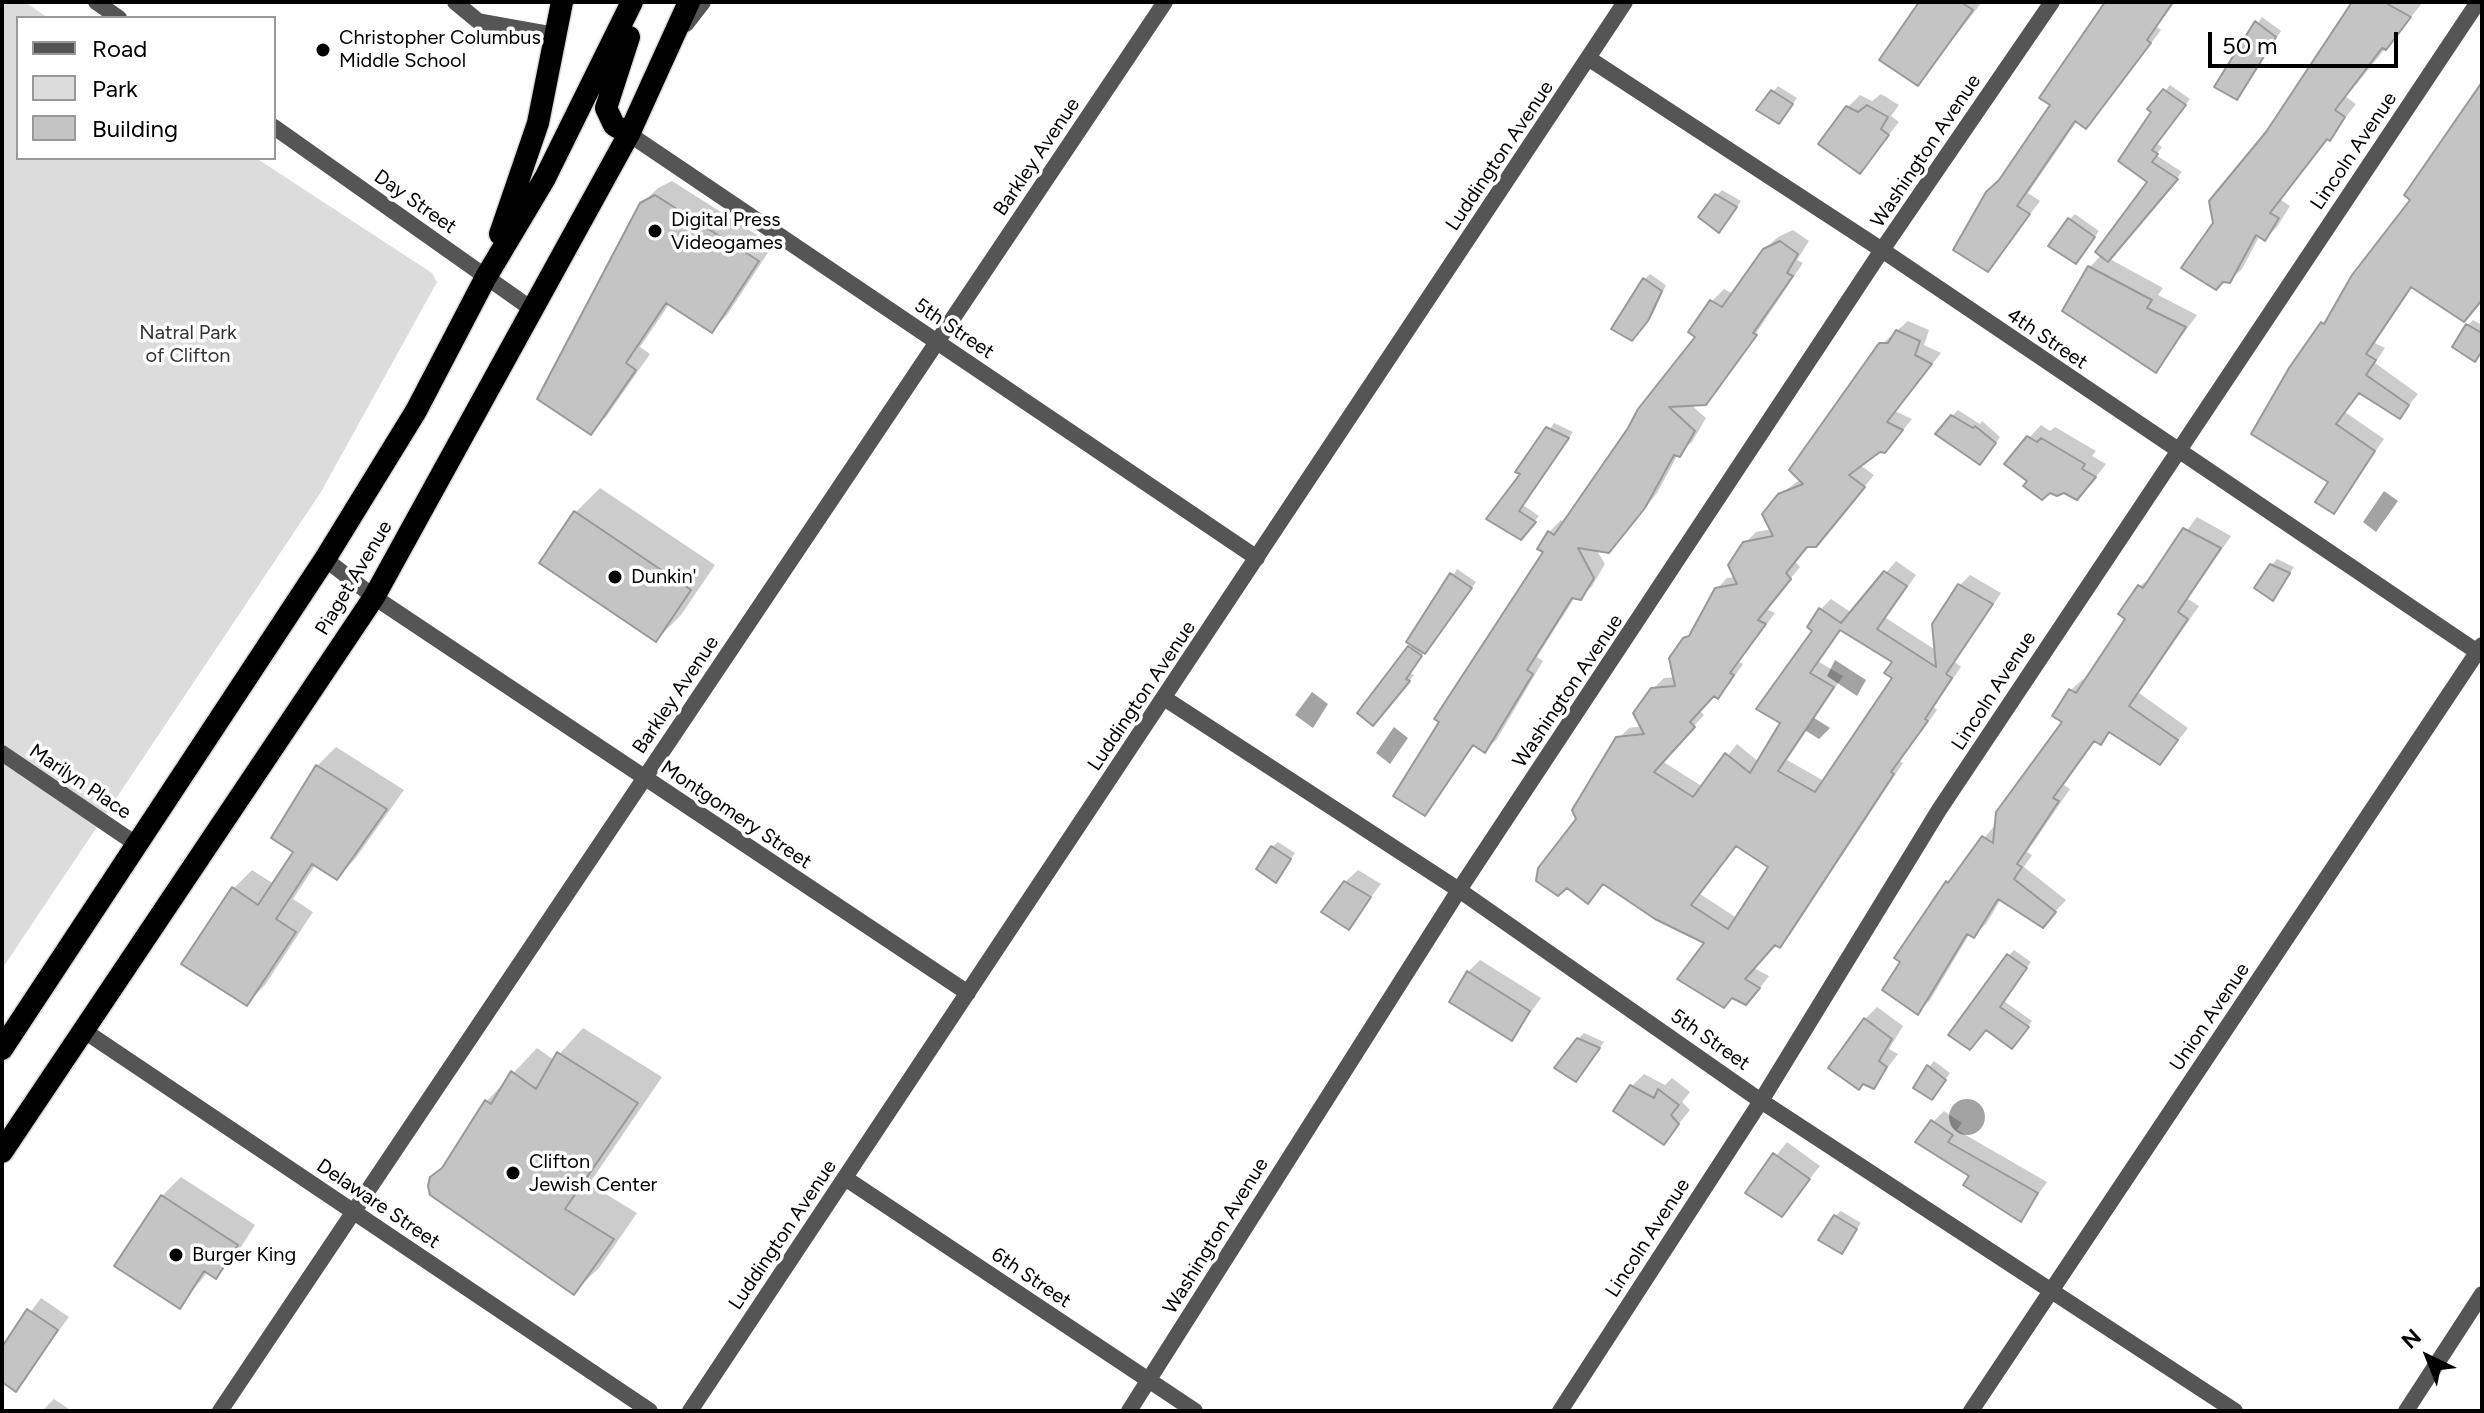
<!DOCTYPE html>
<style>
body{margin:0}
#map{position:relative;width:2484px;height:1413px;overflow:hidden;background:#fff;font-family:Figtree,sans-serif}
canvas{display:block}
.frame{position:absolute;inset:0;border:4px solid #000;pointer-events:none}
.legend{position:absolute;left:16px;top:16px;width:260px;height:144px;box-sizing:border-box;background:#fff;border:2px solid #999;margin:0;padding:10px 14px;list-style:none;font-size:24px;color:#000}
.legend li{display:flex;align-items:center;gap:16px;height:40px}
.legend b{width:40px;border:2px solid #999}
.north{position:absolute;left:2388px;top:1317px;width:80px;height:80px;-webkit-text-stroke:6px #fff;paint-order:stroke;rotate:317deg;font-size:22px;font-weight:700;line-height:32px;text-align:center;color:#000}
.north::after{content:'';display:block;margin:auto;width:28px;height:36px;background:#000;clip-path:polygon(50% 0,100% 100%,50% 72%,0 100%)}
.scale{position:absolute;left:2208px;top:32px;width:190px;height:36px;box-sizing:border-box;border:4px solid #000;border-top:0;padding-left:10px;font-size:24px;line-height:28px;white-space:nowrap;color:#000;-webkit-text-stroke:6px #fff;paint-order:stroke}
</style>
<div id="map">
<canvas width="2484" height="1413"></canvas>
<div class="frame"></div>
<ul class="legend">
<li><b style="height:10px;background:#555"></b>Road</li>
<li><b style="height:22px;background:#dcdcdc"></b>Park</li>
<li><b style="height:22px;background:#c4c4c4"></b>Building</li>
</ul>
<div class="north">N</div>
<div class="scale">50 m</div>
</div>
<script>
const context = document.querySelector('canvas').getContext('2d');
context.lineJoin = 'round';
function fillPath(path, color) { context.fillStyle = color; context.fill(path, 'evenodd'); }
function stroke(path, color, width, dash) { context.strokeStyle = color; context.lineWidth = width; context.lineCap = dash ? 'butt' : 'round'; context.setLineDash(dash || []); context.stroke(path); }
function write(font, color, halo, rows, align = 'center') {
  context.font = font + ' Figtree,sans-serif'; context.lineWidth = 7; context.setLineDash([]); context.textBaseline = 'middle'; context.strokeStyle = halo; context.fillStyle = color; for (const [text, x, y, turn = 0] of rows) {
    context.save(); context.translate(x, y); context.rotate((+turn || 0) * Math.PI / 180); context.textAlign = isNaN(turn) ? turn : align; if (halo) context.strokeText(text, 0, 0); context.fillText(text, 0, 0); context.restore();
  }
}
fillPath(new Path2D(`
 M2,2H25L48,18H18V158H256L432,273L437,282L321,492L2,969Z`), '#dcdcdc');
fillPath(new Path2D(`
 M2384,491L2398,501L2376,532L2363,522Z
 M1835,660L1866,680L1857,696L1827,676Z
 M1312,692L1328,704L1313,728L1295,715Z
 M1800,709L1830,728L1819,739L1792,722Z
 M1394,727L1408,738L1390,764L1376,753Z
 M1949 1117a18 18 0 1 1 36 0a18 18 0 1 1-36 0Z`), '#a3a3a3');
fillPath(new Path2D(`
 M1920,2H1982L1918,84Z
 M2106,2H2175L2157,27L2161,30L2098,114L2086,126L2077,121L2028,193L2040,201L1988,270L2002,179L2053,105Z
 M2356,2H2423L2346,97L2356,104L2281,200L2290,206L2277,227L2265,239L2260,235L2242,269L2229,281L2211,201L2302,85Z
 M2262,17L2281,31L2242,92L2217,87Z
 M2170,85L2190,99L2156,143L2162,147L2156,155L2182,172L2108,258L2163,288L2158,295L2197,315L2156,371L2090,267L2102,254L2150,181L2154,111L2150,109Z
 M1778,86L1797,98L1784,116L1773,92Z
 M2482,91V299L2413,286L2375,343L2385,348L2375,363L2418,394L2400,416L2360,392L2345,412L2384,439L2334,511L2330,482L2291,369L2413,199Z
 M1881,94L1899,105L1891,116L1899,122L1860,171L1848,107L1860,95L1872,101Z
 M672,181L773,245L727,315L712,331L670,303L640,347L650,354L606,417L591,432L641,204L658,188Z
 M1722,190L1741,201L1725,225L1716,196Z
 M2075,214L2099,231L2076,262L2070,219Z
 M1793,230L1809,241L1797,260L1803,263L1718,390L1706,403L1690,404L1706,418L1692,442L1678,454L1657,493L1621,538L1609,550L1596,549L1605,564L1592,586L1580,598L1575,597L1537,657L1543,661L1497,739L1485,751L1475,744L1425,814L1545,552L1549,532L1561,520L1565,522L1698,337L1691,331L1712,301L1724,289L1733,294L1764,250L1778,237Z
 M1650,274L1666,285L1653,314L1637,332L1644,280Z
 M2473,320L2482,325V351L2468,325Z
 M1908,321L1929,330L1924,345L1941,353L1895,411L1912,419L1895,440L1860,465L1874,475L1826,534L1808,545L1795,561L1800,567L1766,609L1775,613L1739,662L1743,664L1728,686L1699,710L1704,715L1662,761L1703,787L1737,744L1759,762L1783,723L1821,609L1831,599L1852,613L1896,561L1916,575L1886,618L1937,651L1960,585L1970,575L2001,593L1955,662L1961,667L1934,707L1937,710L1900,761L1903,763L1809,906L1790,935L1780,945L1775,943L1754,968L1769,976L1757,992L1707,942L1604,883L1588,901L1578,820L1618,739L1629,728L1642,726L1653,689L1664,678L1675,677L1685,639L1695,629L1716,590L1727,578L1736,577L1745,543L1756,532L1772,529L1779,495L1801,479L1881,345ZM1842,629L1895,661V677L1824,781L1787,760L1843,676L1819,662ZM1738,845L1771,867L1737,918L1700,894Z
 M1958,410L1980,424L1982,421L2000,437L1985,457L1952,416Z
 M1554,423L1573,432L1523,505L1539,516L1526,532L1489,519Z
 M2041,425L2050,431L2055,427L2096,451L2092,456L2106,464L2089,486L2064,490L2029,481V438Z
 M600,488L715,565L681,615L656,640L575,513Z
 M2197,517L2231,536L2188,599L2199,606L2139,693L2188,728L2160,763L2112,731L2101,742L2096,740L2064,785L2070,789L2027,852L2032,855L2024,867L2066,900L2043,925L2001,899L1986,924L1974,935L1970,933L1930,1000L1918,1012L1947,883L1995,825L2065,721L2071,690L2083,679L2087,681L2128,618L2140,586L2153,576Z
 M2277,559L2294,567L2272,599V565Z
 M1457,569L1476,582L1409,673L1414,675L1378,718L1359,713L1413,644Z
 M336,747L404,790L355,859L337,877L316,864L293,899L313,912L265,985L246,1004L233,889L252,870L274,884L296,851L274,838L317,766Z
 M1278,842L1295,853L1276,881L1272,847Z
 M1358,870L1381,884L1348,927L1345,882Z
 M2014,950L2031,962L2004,1001L2032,1021L2017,1041L1987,1028L2009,955Z
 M1480,960L1541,998L1511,1039L1468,972Z
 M1877,1007L1903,1026L1889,1049L1898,1054L1873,1087L1865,1019Z
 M583,1028L662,1077L589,1184L637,1213L599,1268L574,1292L432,1178L449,1161L486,1102L537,1048L554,1060Z
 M1584,1033L1604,1042L1581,1074L1578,1039Z
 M1934,1061L1950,1073L1937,1092L1929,1067Z
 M1644,1074L1665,1085L1672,1078L1690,1092L1682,1102L1690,1110L1664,1142L1632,1086Z
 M1944,1111L1962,1123L1957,1130L2047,1182L2021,1219L1972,1176L1933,1122Z
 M1787,1142L1820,1166L1781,1214L1748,1192Z
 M181,1177L255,1225L234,1258L215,1276L208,1272L179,1306L117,1265L162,1196Z
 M1841,1211L1861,1223L1842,1251L1835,1216Z
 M41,1298L69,1317L16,1389L2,1380V1350Z
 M54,1399L72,1411H42Z`), '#0003');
const building = new Path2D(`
 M1919,2H1961L1973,10L1918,86L1879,60Z
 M2105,2H2173L2147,40L2151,43L2086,129L2075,121L2017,206L2030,214L1988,272L1953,250L1986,192L1999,180L2050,105L2039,98Z
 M2352,2H2384L2411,17L2386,50L2382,48L2335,110L2345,117L2330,141L2327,139L2270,213L2279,218L2265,241L2256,235L2230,283L2223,282L2216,290L2181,268L2213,223L2209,201L2266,132Z
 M2255,21L2276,37L2237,100L2214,87Z
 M2482,82V300L2464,322L2411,287L2366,354L2376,360L2366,375L2409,405L2400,419L2359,393L2336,424L2375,451L2334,514L2315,502L2328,482L2251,434L2289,368L2321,322L2324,324L2352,275L2410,200L2404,195Z
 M2163,89L2186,105L2152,150L2158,154L2152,162L2178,179L2108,262L2095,252L2147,182L2118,161L2151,112L2147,109Z
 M1771,90L1793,104L1779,124L1756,110Z
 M1867,105L1888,117L1881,129L1889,135L1860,174L1818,144L1846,106L1858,112Z
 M1715,194L1737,207L1719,233L1698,217Z
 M655,195L759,261L712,333L666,303L626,363L636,370L591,435L537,399L640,203Z
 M2068,218L2095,237L2076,264L2048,246Z
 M1780,241L1798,254L1787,273L1793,276L1753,333L1757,335L1706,405L1669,407L1695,431L1680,457L1674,455L1645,508L1609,553L1578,548L1594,578L1581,600L1572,598L1527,670L1533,674L1485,753L1473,745L1425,816L1393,796L1439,722L1434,719L1543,552L1537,549L1548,531L1554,535L1628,428L1638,409L1695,337L1688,332L1710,300L1722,307L1763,249Z
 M2088,266L2152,300L2147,308L2186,327L2156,373L2062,311Z
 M1643,278L1662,291L1648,321L1632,341L1611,329Z
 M2466,324L2482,333V351L2475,362L2452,347Z
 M1896,330L1920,341L1915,355L1932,364L1887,422L1903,430L1885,453L1880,452L1849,475L1865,487L1816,547H1807L1786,573L1791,579L1758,620L1766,624L1730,673L1734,675L1718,699L1714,696L1690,722L1695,727L1654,772L1693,797L1725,753L1750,773L1780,723L1756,709L1812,631L1807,627L1819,608L1841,623L1884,571L1907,586L1877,629L1936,667L1932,624L1958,584L1993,604L1946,674L1952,678L1925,719L1928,721L1891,772L1894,774L1780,948L1775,945L1745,979L1760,988L1746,1005L1732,998L1724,1008L1677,979L1704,943L1655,919L1603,884L1588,904L1567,888L1558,896L1536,881L1538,868L1576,819L1572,810L1616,737L1644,734L1633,713L1651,688L1675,686L1669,658L1683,638L1689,636L1715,588L1737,584L1728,565L1743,542L1773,536L1762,514L1778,494L1803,484L1789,470L1879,343H1888ZM1840,630L1892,662L1884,673L1892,678L1815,792L1778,771L1834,687L1810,673ZM1736,846L1768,867L1728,929L1691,905Z
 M1951,415L1973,428L1975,426L1996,443L1980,465L1935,434Z
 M1546,427L1569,438L1519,511L1536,522L1521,540L1486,519L1520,474L1515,472Z
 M2027,436L2037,442L2041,438L2085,464L2082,469L2096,477L2077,500L2064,493L2057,496L2050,493L2042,500L2023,486L2027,481L2004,464Z
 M574,511L691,590L656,642L539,563Z
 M2183,528L2221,548L2178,612L2188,619L2129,706L2178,740L2160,765L2109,732L2101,745L2094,741L2053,798L2059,801L2017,864L2022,867L2014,879L2056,912L2043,928L1998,899L1974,938L1967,934L1918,1015L1882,990L1900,962L1894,958L1946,881L1948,883L1982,836L1993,843L1996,812L2062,722L2052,716L2069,689L2076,693L2125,619L2118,614L2138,585L2143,588Z
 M2270,564L2290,573L2273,601L2254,588Z
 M1450,573L1472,588L1425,654L1406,642Z
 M1408,646L1422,656L1406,679L1410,681L1373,726L1357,713Z
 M316,765L387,809L337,880L312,864L276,919L296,932L247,1006L181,964L232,887L258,905L293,852L271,838Z
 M1271,846L1291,859L1276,883L1256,869Z
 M1344,881L1371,897L1349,930L1321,912Z
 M2007,954L2027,968L2000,1007L2029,1027L2012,1049L1986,1030L1970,1050L1948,1035Z
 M1467,971L1530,1011L1512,1041L1449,1002Z
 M1864,1018L1892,1039L1879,1061L1887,1067L1874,1089L1863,1084L1859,1090L1828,1068Z
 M1577,1038L1600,1048L1576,1082L1554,1068Z
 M557,1052L638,1103L565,1209L614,1239L574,1295L430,1195L428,1186L430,1177L442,1168L485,1100L491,1104L511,1071L536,1089Z
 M1927,1065L1946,1080L1932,1100L1913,1088Z
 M1630,1085L1654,1098L1658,1089L1679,1105L1671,1115L1679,1124L1664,1145L1613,1111Z
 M1931,1120L1953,1135L1948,1142L2038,1193L2021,1222L1963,1185L1969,1176L1915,1142Z
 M1773,1153L1810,1179L1782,1217L1745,1193Z
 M161,1195L238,1245L216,1279L204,1271L180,1309L114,1266Z
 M1834,1215L1857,1229L1842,1254L1818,1240Z
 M27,1309L58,1330L16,1392L2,1382V1347Z`);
fillPath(building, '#c4c4c4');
stroke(building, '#999', 2);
const trunk = new Path2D(`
 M629,37L606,108L614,125L629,134
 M500,234L538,123L562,2
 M2,1049L325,559L416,411L486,277L545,178L632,2
 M2,1152L374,597L629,134L689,2`);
stroke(trunk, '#dbdbdb', 25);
stroke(new Path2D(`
 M96,2L119,18
 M455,2L478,21L556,35
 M1588,58L1882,250L2482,655
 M274,127L533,310
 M629,134L1257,558
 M325,559L374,597L968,993
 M1164,698L1459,890L1761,1101L2235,1411
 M2,753L136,844
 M83,1030L650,1411
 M845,1178L1195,1411
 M220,1411L1165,2
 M690,1411L1625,2
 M1129,1411L1459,890L1882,250L2052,2
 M1560,1411L1761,1101L1939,810L2478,2
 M1971,1411L2482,645
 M2406,1411L2482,1294`), '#555', 16);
stroke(new Path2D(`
 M686,24L703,2`), '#555', 16);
stroke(trunk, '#000', 22);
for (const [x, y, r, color] of [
 [323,50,8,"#000"],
 [655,231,8,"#000"],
 [615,577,8,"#000"],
 [513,1173,8,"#000"],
 [176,1255,8,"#000"]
]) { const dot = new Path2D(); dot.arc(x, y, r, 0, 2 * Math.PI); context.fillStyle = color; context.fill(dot); stroke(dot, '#fff', 3); }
write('20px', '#000', '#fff', [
 ["Christopher Columbus",339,38],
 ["Middle School",339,61],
 ["Digital Press",671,220],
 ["Videogames",671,243],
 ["Dunkin'",631,577],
 ["Clifton",529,1162],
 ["Jewish Center",529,1185],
 ["Burger King",192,1255]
], 'left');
write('20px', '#000', '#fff', [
 ["Washington Avenue",1926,151,-56],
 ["Lincoln Avenue",2354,151,-56],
 ["Luddington Avenue",1500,156,-56],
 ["Barkley Avenue",1037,157,-56],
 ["Day Street",415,202,35],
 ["5th Street",954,329,34],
 ["4th Street",2047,339,34],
 ["Piaget Avenue",354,578,-59],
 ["Washington Avenue",1568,691,-56],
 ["Lincoln Avenue",1994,691,-57],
 ["Barkley Avenue",676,695,-56],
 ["Luddington Avenue",1142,696,-56],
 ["Marilyn Place",80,782,34],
 ["Montgomery Street",736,815,34],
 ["Union Avenue",2210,1017,-56],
 ["5th Street",1710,1040,35],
 ["Delaware Street",378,1204,34],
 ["Luddington Avenue",783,1235,-56],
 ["Washington Avenue",1216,1236,-58],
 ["Lincoln Avenue",1648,1238,-57],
 ["6th Street",1031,1278,34]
]);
write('20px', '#333', '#fff', [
 ["Natral Park",188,333],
 ["of Clifton",188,356]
]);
</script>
